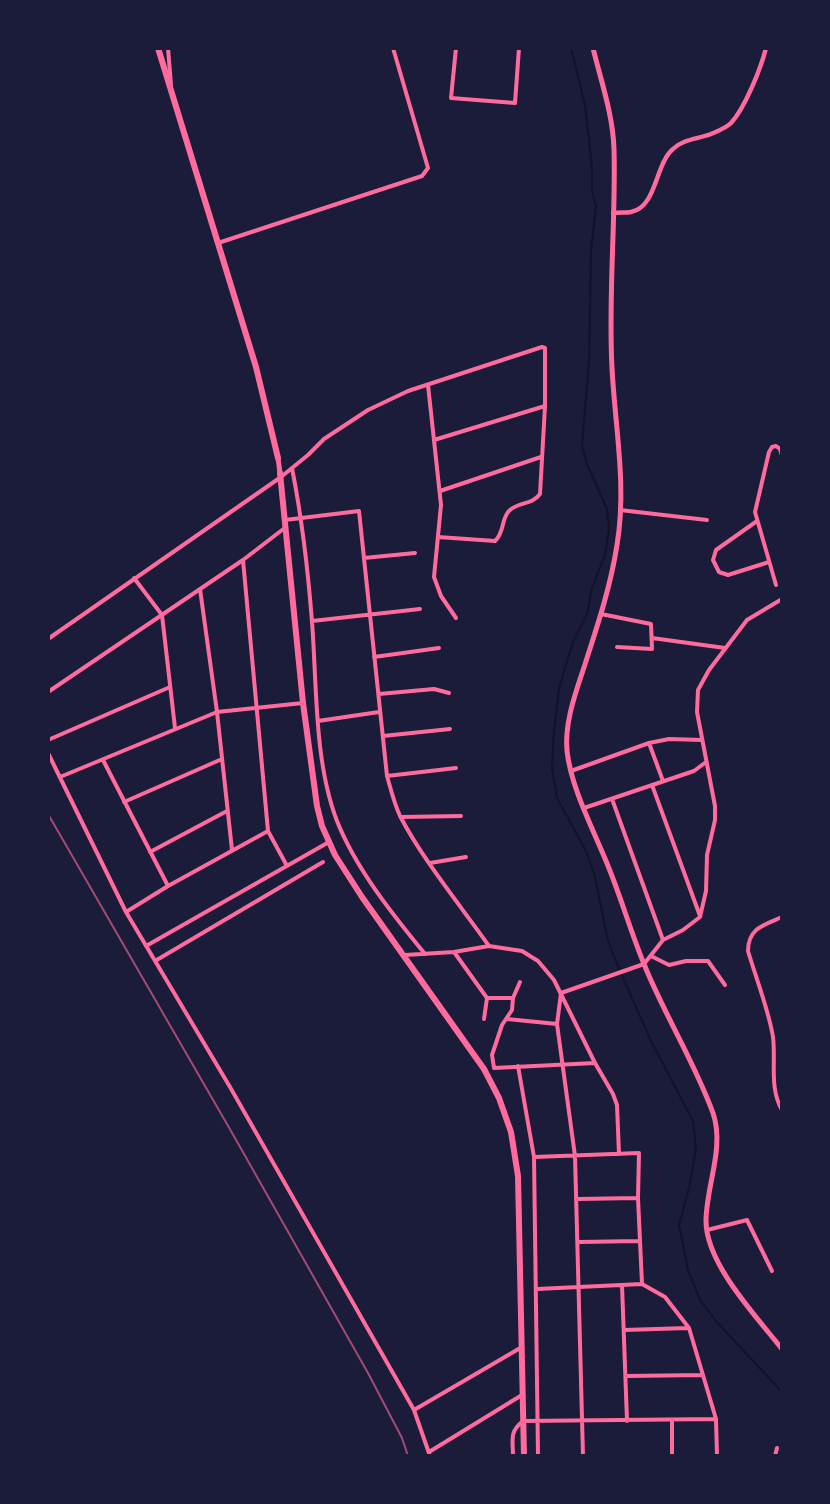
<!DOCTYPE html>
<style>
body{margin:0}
#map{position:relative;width:830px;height:1504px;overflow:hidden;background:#1b1b3a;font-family:Signika,sans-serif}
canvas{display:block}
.frame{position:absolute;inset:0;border:50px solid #1b1b3a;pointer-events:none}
</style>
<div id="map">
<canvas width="830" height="1504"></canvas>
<div class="frame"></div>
</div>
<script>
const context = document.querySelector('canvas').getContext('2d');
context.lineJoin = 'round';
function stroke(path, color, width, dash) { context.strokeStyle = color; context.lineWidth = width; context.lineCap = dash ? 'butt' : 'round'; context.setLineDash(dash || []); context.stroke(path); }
stroke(new Path2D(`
 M571,48L585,105L592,168V191L596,206L591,251L589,362L582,446L587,464L607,509L609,528L605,555L592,588L587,614L573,642L559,688L554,731L552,768L557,798L586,851L595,877L607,937L614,957L650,1039L693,1121L696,1149L689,1188L679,1225L688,1270L700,1300L716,1321L782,1392`), '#12122b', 2);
stroke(new Path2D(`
 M168,48L171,85
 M456,48L451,98L515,103L519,48
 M218,243L422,176L428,168L393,48
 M428,385L441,505L434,577L441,596L456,618
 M434,440L545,406
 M292,468C302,519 308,570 312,622C317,686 314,761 337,821C356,869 393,915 425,954
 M440,491L541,457
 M620,510L707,520
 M285,520L359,511L387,776C391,790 394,803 400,816C423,860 460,905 489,946
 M757,521L716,550L713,560L719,572L728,575L769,562
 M364,558L415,553
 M243,560L268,831L287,866
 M134,578L162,615L175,728
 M776,585L755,512L769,452L772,447L776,446L780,449L782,455
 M200,589L217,712L232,850
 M601,614L651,624L652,649L617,647
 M312,621L420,609
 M652,638L725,648
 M48,639L281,477L308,455L324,439L368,410L408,391L542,347L545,348V406L540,494C532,505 519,502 510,510C501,517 505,532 495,541L438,537
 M374,657L439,648
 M48,692L243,560L286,527
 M379,694L434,689L449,693
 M318,721L379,712
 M383,736L450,729
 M48,740L170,687
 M649,743L663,781
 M48,753L126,912L230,1087L414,1410
 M103,760L168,886
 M571,771L649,743L669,739L702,740
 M387,776L456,768
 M60,777L217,712L303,703
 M652,785L700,916
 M612,799L663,940
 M124,802L222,759
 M584,808L694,771L706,762
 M401,817L461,816
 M150,852L227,811
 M430,863L466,857
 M126,912L168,886L268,831
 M782,917C764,925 748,928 748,951C756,978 769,1011 773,1037C776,1061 769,1088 782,1110
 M146,946L329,842
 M454,952L487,998H513
 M405,955L454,952L489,946L522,951L538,961L554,980L595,1063L613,1094L617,1105L619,1154
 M651,956L669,965L686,961H708L725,985
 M155,961L323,862
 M520,982L513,998L512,1010L502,1025L492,1055L494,1068L595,1063
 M484,1019L487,998
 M507,1019L557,1024
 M518,1066L534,1157L538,1456
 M534,1157L639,1153L638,1198L642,1284
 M577,1199L638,1198
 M707,1230L747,1220L772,1271
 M578,1242L639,1241
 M642,1284L665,1297L689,1328L716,1419L717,1456
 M622,1285L627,1421
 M537,1289L642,1284
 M624,1330L688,1328
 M626,1376L703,1375
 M672,1421V1456
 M429,1452L522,1395
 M430,1456L414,1410L522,1347
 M513,1456C513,1440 509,1432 523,1421L716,1419
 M583,1456L575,1156L557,1024L561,993L644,964L663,940L683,930L700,917L706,891L707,855L715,820V806L697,712L698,690L709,670L747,620L782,599
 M775,1456L777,1448`), '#ff6b9d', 4);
stroke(new Path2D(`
 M613,213C619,212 626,213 631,212C657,207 655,164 673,149C683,139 698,139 711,134C718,131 726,128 731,123C745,108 761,68 766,48`), '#ff6b9d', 4.5);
stroke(new Path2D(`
 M593,48C601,81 613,115 614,149C616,222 608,295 612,368C615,427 627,486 617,545C611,584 599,621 587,658C578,687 564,720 567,751C571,787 592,827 606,861C620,894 630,930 644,964C664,1014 694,1061 713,1113C725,1148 706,1186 706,1221C706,1264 757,1317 782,1349
 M278,458L280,473`), '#ff6b9d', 5);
stroke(new Path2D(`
 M158,48L256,367L278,458
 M280,473L303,703L317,806L322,826L335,855L362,897L484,1069L499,1098L511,1132L518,1176L524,1456`), '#ff6b9d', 6);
stroke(new Path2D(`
 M48,814L231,1131L368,1373L402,1438L408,1456`), '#a44b75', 2);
</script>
